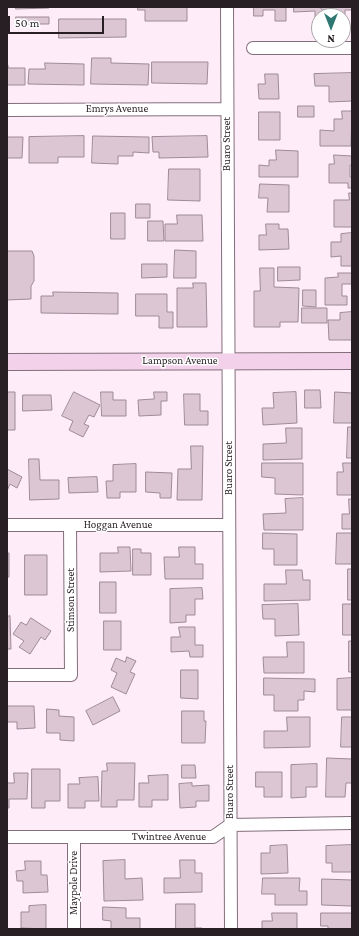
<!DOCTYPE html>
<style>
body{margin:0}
#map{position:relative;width:359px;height:936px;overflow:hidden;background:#feecf8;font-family:"Crimson Pro",serif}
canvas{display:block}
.frame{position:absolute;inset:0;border:8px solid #271f24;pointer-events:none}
.north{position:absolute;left:311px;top:8px;width:40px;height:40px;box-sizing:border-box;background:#fff;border:1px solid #a9a5a7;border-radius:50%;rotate:180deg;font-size:11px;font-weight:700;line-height:16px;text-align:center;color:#271f24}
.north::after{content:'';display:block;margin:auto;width:14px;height:18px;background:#2f7772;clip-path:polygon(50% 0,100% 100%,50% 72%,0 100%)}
.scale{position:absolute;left:8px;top:16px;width:96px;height:18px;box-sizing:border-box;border:2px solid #271f24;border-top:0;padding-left:5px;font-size:12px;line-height:14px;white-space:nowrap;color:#271f24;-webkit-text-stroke:3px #fff;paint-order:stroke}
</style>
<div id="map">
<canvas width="359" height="936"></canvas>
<div class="frame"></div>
<div class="north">N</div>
<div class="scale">50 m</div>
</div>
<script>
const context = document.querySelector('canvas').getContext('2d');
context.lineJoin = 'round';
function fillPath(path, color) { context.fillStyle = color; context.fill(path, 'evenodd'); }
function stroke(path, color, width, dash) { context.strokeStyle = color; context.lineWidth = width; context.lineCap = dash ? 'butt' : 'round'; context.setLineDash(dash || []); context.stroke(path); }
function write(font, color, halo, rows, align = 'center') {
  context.font = font + ' "Crimson Pro",serif'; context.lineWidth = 3; context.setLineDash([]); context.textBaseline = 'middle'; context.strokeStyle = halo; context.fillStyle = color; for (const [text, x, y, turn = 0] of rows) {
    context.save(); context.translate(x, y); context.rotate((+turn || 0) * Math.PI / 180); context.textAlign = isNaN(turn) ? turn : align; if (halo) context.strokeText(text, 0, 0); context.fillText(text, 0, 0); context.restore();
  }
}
const building = new Path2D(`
 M16,7H49V8L16,9Z
 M138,7H187V21H145V10H138Z
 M254,7H286V21H275V10H263V16H254Z
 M294,7H321V9H328V16H319V21H315V11L294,12Z
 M338,7H352V10H345V21H343V16H333V8Z
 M16,17H49V24H16Z
 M59,19H126V37L59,38Z
 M92,58H111V63L149,64L148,85L91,84Z
 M152,62H208L207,84L152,83Z
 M45,63L84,64V85L28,84L29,69H45Z
 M7,65H8V68H25V85H7Z
 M352,73V101L329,102V86H315L314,74Z
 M265,74H278L279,99H259L258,84H265Z
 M298,106H314V117H298Z
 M342,111H352L351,146H320V130L334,131V119H342Z
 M259,112H280V140H259Z
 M84,136V157H58V163H29V137Z
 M93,136L149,137V153L133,152V156H118V164L92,163Z
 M207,136L208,157L159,158V152H153L152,137Z
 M7,137H23L22,158H7Z
 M276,150L298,151V177H259V165L269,166V160H276Z
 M334,155L352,156V165H350V177H352V188H348V183H329V164H334Z
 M169,169H200V201L168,200Z
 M260,184L289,185V212H267L268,198H259Z
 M349,193H352V227H334V200H349Z
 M136,204H150V218H136Z
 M111,213H125V239H111Z
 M177,215H202L203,241H165V224H177Z
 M148,221H163L164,241H148Z
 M266,224H279V229H288L289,249L259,250V235H266Z
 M352,233V266H341V256L331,257V242H341V234Z
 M175,250L196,251V278H174Z
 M7,251H32L34,256V281L31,286V299L7,300Z
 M142,264H167V277L142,278Z
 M278,267H300V280L278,281Z
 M260,268H274V287L299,288L298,322H280V327H254V291H260Z
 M338,273H352V284H342V296H347V305H325V278L338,277Z
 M193,283H206L207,327H177V288H193Z
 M303,290H316V307L303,306Z
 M53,292L118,293V314L41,313V296H53Z
 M136,294H167V312H173V328H159V316H136Z
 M302,308H327V323H302Z
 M352,312V340H329L328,320H340V313Z
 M305,390H320L321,408H305Z
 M7,392H15V430H7Z
 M74,392L100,405L94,417L89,415L84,424L89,426L83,437L69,430L73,421L62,416Z
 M101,392H113V400H126V416H102Z
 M154,392H167V401H161V415L139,416L138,400L154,399Z
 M296,392L297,423L263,425L262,408H274L273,393Z
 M335,392L352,393V423H334Z
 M184,394H200V411H208V425H185Z
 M23,395H51L52,410L23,411Z
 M348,427H352V458H347Z
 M286,428H302V459L263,460V444L286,443Z
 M191,446H203L202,500H177L178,469H191Z
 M29,459H39L40,480H59V499L30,500Z
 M262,463H303V495L275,494V478L262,477Z
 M343,463H352V495H337V472H343Z
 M136,464V492H120V498H107L106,481H113V465Z
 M7,469L22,477L17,488L10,484L7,491Z
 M146,472L172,473L171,498H160V493L146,492Z
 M97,477L98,492L69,493L68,478Z
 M303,498V530H264L263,514L286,513L285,499Z
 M349,499H352V529H342V514H349Z
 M263,533L297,534V565H274V549H263Z
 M337,533H352V564H336Z
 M118,547H130L131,571L100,572V553H118Z
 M179,547H195V564H203V579H165L164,557H179Z
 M133,549H141V553H151V575H133Z
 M7,553H9V577H7Z
 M25,555H47V595H25Z
 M348,569H352V600H348Z
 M286,570H302L303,580H310V600L264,601V584H286Z
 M100,582H116V613H100Z
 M202,588L203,599H195V615H186V622L170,623V589Z
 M298,604L299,635L275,636V619H263L262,605Z
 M343,604H352V635H343Z
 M10,616L11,649H7V617Z
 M31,618L51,631L45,640L41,637L30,654L19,647L24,641L13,634L21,622L26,625Z
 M104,621H121V650H104Z
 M179,627H195V645H203V657H190L189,651L171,652V637H180Z
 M349,641H352V672H349Z
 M287,642H304V673H264L263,657H287Z
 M127,657L136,661L130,672L135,674L126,694L111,687L117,673L111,670L116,658L125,662Z
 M181,670H198V699L181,698Z
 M264,678L315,679V692L304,691V700H298V711H274V695H264Z
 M352,678V710H337V679Z
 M113,697L120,711L93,725L86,711Z
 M7,706H34L35,728L17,729V722H7Z
 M47,709L59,710V716L74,717V741L60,740V733H47Z
 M182,711H204V721H206L205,743H182Z
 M287,717H310V747L264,748V731H287Z
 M342,717H352V747H341Z
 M327,758L352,759V783H346L345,797H326Z
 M107,763H135L134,800H117V807H101L102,771H107Z
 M317,764V787H306V797L291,798V765Z
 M182,765H195L196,778H182Z
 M32,769H60V801H45V808H32Z
 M256,772H282V797H264V787H256Z
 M14,773H28L27,799H9V808H7V783H14Z
 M168,775V800H152V807H139V783H149L148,776Z
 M98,777L99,801H85V808H68V784H80L79,778Z
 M192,783V786L209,785V801H196V807L180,808L179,784Z
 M287,845L288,873L261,874V853H270V846Z
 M352,845V872H332V863H326V846Z
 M125,860V879L142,878L143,900L104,901L103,861Z
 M180,860H195V873H202V892L164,893V878H180Z
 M25,861H41V875H47L48,892L23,893V881H17L16,871L25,870Z
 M263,878H300L299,891H307V905H275V894H262Z
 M322,879L352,880V906L322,905Z
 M176,904H195V928H202V929H176Z
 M46,905V929L21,928V912H29V906Z
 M103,907L126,908V918H140V929H111V921L103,920Z
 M272,913H297V929H262V921H272Z
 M321,913H352V929H328V926H321Z`);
fillPath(building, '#dcc6d4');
stroke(building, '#9e8a97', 1);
const street = new Path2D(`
 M227,7L231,929
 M253,48H352
 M7,110L227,109
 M7,525H229
 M7,675H71L70,525
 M7,837H213L230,825L352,823
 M74,837V929`);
const secondary = new Path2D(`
 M7,362L352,361`);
stroke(street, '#826f7b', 14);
stroke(secondary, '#826f7b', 18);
stroke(street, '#fff', 12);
stroke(secondary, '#f3d1ea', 16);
write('11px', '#271f24', '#fff', [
 ["Emrys Avenue",117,109],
 ["Buaro Street",227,144,-90],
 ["Lampson Avenue",180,361],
 ["Buaro Street",229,468,-90],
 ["Hoggan Avenue",118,525],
 ["Stimson Street",71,600,-90],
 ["Buaro Street",230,792,-90],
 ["Twintree Avenue",169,837],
 ["Maypole Drive",74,883,-90]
]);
</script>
